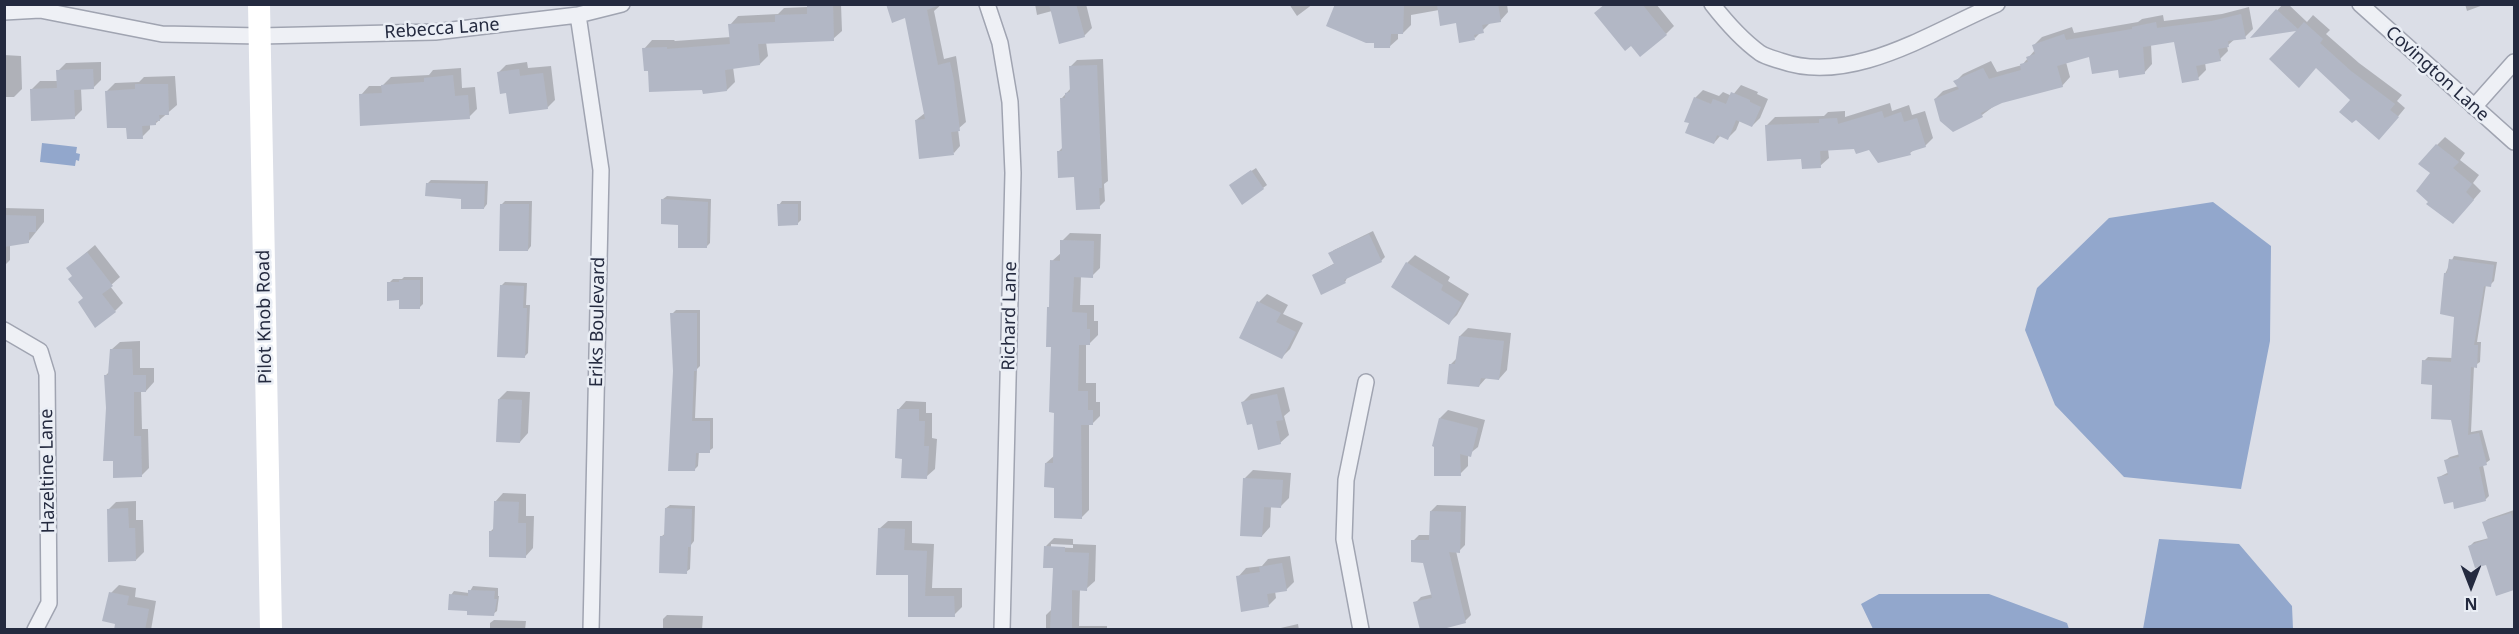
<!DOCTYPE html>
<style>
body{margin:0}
#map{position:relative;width:2519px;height:634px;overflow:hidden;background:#dbdee7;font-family:"Noto Sans",sans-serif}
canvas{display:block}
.frame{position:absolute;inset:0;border:6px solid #242a3f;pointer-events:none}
.north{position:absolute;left:2441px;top:556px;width:60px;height:60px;-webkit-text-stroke:4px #eaeef5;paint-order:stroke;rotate:180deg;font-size:16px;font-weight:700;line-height:24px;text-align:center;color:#242a3f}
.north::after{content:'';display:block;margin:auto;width:21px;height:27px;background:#242a3f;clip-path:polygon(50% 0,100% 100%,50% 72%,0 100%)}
</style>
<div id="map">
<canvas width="2519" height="634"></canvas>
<div class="frame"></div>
<div class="north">N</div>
</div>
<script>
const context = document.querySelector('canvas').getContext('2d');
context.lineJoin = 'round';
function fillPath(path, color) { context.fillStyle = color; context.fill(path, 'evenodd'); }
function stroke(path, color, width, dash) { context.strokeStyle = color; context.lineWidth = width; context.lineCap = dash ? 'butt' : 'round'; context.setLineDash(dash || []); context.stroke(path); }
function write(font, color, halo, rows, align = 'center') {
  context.font = font + ' "Noto Sans",sans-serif'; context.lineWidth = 5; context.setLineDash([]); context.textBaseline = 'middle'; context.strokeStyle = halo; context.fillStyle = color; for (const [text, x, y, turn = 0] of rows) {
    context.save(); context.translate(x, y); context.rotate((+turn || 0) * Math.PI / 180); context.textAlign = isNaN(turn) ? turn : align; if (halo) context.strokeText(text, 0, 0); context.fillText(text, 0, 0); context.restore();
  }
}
fillPath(new Path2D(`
 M42,143L77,147L76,153L80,154L79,161L76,160L75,166L40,162Z
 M2213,202L2271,246L2270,341L2241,489L2124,477L2055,405L2025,330L2037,288L2109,218Z
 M2159,539L2239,544L2292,606L2293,629H2143Z
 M1879,594H1989L2067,623L2069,629H1873L1861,604Z`), '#92a7cc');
fillPath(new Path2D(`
 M808,4H841L842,31L833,39L766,42L768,56L760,64L733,67L735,82L727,90L703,88L649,69L644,49L652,40H674L675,41L731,37L730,25L738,16L778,14L784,8L808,7Z
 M887,4H942L934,11L944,59L956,56L966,122L958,129L960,146L954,153L916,120L925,113L906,16Z
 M1035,4H1086L1092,28L1084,36L1052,11L1037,15Z
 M1289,4H1313L1297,16Z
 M1337,4H1507L1508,12L1500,21L1491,22L1475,38L1457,21L1439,10L1411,15V25L1403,33H1398V39L1389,47L1376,41Z
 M1605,4H1656L1674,26L1666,34Z
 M2283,4H2288L2307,22L2313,15L2330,30L2326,34L2359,63L2402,95L2397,101L2405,108L2387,130L2352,100L2300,29L2254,36Z
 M2465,4H2486L2467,11Z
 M2249,7L2253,29L2245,37L2236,38L2227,46L2228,51L2220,59L2205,62L2206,70L2198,78L2175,40L2151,44L2152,64L2144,73L2119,69L2090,55L2066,62L2070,77L2062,86L2001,101L1982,115L1954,130L1935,99L1943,91L1958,86L1955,82L1963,74L1991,61L1997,72L2022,65L2035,50L2034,45L2042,37L2072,27L2074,33L2138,22L2142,19L2163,15L2164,21L2222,14Z
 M4,55L21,56L22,89L14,97H4Z
 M1103,59L1108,181L1104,184L1105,201L1099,207L1058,152L1063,147L1062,98L1071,88V66L1077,60Z
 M101,62V80L93,88H81L82,110L74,118L32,89L40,81H58V71L66,63Z
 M527,62L528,68L551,66L555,100L547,108L507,91L498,73L506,65Z
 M461,68L462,88L475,87L477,109L469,117L361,95L369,86H382L391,77L429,75L433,70Z
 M175,76L177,105L156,123L150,124V129L142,137L127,126L107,91L115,83L139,82L144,77Z
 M1741,85L1758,92L1757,94L1768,99L1760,118L1752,126L1740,120L1736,130L1728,138L1721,135L1714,143L1691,123L1695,98L1703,90L1719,96L1723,92L1732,96Z
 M1890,103L1892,111L1909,105L1912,115L1925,111L1933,138L1925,146L1915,149L1910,153L1870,148L1828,149L1829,158L1820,166L1803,158L1767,125L1775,117L1824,116L1828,112L1845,111V117Z
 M2445,137L2465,153L2460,160L2479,175L2473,183L2481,191L2461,214L2432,173L2437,145Z
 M1256,168L1267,185L1263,188L1235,182Z
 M431,180L488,181L487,204L484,208L427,184Z
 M667,196L711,199L710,243L707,246L680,223L663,199Z
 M505,201H532L531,246L528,250L501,205Z
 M782,201H801V220L798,223L779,205Z
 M4,208L44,209V222L28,242L10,245V260L4,266Z
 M1373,231L1385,257L1381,261L1348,276L1345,282L1313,275L1335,263L1330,253L1334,250Z
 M1070,233L1101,234L1100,268L1092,276H1081L1080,305H1094V321H1098V335L1090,343H1086V383H1096V402H1100V416L1092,424H1089V510L1081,518L1056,486L1046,463L1055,455L1052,261L1061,253L1062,241Z
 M95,245L120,277L110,286L123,303L115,311L84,298L68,268Z
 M1415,255L1450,277L1448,281L1469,294L1457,315L1449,323L1407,263Z
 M2454,256L2497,262L2494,281L2490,285H2486L2477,342H2481L2480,362L2474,366L2471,432L2482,430L2490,460L2483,465L2489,496L2485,500H2454L2439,477L2449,472L2446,460L2450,457L2460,454L2452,418L2424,361L2428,357L2453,358L2455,316L2445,274Z
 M404,277H423V304L419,308L400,299L389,283L393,279H402Z
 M505,282L527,283L526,305H530L528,353L524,357L501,286Z
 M1267,294L1288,305L1283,314L1303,323L1290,349L1282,357L1259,302Z
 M676,310H700V366L697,369L695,418H713V448L709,451H699L698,466L694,470L674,371L672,314Z
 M1468,328L1511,333L1507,370L1499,379L1487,377L1479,386L1451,364L1458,357L1460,336Z
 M140,341V368H154V382L146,391H141L142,429H148L149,468L141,476L114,459L105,376L110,371L111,350L120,342Z
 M1284,387L1290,411L1284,416L1289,435L1280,443L1253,423L1243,402L1251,394Z
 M507,391L530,392L528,433L520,442L499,399Z
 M906,401L926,402V413H932V438L937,439L935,469L926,477L903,457L898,410Z
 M1448,410L1485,420L1478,447L1468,455V466L1460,474L1440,418Z
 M1253,470L1291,473L1289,498L1281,506H1271L1270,527L1262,536L1245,478Z
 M503,493L526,494V516H534L533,548L525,557L491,531L495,527V502Z
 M136,501V520H143L144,552L136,560L108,510L116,502Z
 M670,505L695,506L694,541L691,545L690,569L686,572L662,536L666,533V508Z
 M1437,505L1466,506L1465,545L1459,551H1456L1471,615L1465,621L1415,603L1421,597L1433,594L1424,562L1413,541L1419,535H1430L1431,511Z
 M2514,510V588L2497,594L2486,563L2470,546L2474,542L2489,538L2484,522L2488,519Z
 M888,521H912V543L934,544L932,588H962V607L954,615H909V573L879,529Z
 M1054,538L1073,539V544L1096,545L1095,581L1086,589H1080L1079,626H1107V630H1046V615L1052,609L1054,566L1046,546ZM1051,544L1073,545V548L1051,547Z
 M1290,556L1294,582L1286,590L1275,591L1276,598L1268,606L1238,577L1246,568L1262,566L1268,559Z
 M119,585L136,588L135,597L156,601L151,630H115L116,623L111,593Z
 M473,586L498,588V596H499L497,611L493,614L469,609L451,595L454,591L469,593Z
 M667,615L703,616L702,630H663V619Z
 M494,620L526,621L525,630H490V623Z
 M1298,624L1299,630H1272Z`), '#0003');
fillPath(new Path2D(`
 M807,4H833L834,41L758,44L760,65L725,70L727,91L703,94L702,90L649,92L648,71H644L642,48L667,47V49L730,44L728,24L775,22V15L807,14Z
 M886,4H937V6L927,10L938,65L950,62L954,81L960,131L951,132L954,155L919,159L915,120L925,119L905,18L892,23Z
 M1049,4H1076L1085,37L1059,44Z
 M1335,4H1404L1403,34H1391L1390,48H1374V43H1366L1326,26Z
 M1437,4H1498L1501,22L1482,25L1484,33L1474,35L1475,40L1459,43L1456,23L1440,26Z
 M1605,4H1642L1667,35L1640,57L1631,46L1625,51L1594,13Z
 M2276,9L2298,29L2304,22L2323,39L2320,43L2351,71L2395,104L2390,110L2399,117L2379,140L2356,120L2352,123L2339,112L2350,100L2316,68L2299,88L2269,59L2296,31L2250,38Z
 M2241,14L2246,39L2228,41L2229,47L2218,49L2221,61L2196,66L2199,80L2182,83L2174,42L2143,47L2145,74L2119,78L2118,70L2092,74L2089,57L2057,66L2063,87L2002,103L1981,113L1983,117L1953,132L1940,121L1934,99L1959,89L1953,81L1983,68L1989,79L2021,70L2020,64L2028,62L2026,57L2035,54L2032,45L2064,34L2066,40L2132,29V27L2156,22L2157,28L2212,21Z
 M1097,65L1102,188H1099L1100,209L1076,210L1074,177L1058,178L1057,151H1062L1060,98H1065V93L1070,92L1069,66Z
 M93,69L94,89L74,90L75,119L31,121L30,89L57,88L56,70Z
 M519,69L520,76L543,73L548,109L509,114L506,93L500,94L497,72Z
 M453,75L455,96L468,95L470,119L360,126L359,94L382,93L381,85L424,82V78Z
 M135,84H168L169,115H159L160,121H156V125L142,126L143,139H127L126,128H107L105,91L135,89Z
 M1731,92L1750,100V102L1761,107L1752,127L1736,120L1728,140L1717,135L1714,144L1685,133L1689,123L1684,122L1694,97L1711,104L1713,99L1726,104Z
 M1882,111L1884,118L1901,112L1904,122L1917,118L1926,147L1910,152L1911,155L1878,163L1869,150L1856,154L1854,149L1820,151L1821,168L1802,169L1801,159L1767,161L1765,125L1819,123V119L1837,118L1838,124Z
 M2436,144L2459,162L2453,168L2472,184L2466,192L2474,200L2453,224L2426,204L2428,202L2416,191L2430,173L2418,164Z
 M1251,170L1264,189L1242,205L1229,185Z
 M426,183L485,184L484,209H461V199L425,196Z
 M661,199L708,202L707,248H678V225L661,224Z
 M500,204H529L528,251H499Z
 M777,204H798V225L778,226Z
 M4,215L36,216V232H29V243L4,247Z
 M1369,234L1382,262L1344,280L1346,283L1321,295L1312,275L1334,264L1328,253Z
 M1060,240L1094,241L1093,278L1074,277L1072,312L1087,313V329H1090V345H1079L1078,391H1088V410H1093V425H1081L1082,519L1054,518V488L1044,487L1045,463H1053L1054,413L1049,412L1051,347H1046L1047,307H1049L1050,260L1060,261Z
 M87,252L113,286L102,294L116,312L95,328L78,302L83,298L68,279L72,276L66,268Z
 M2449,259L2494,265L2491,287L2484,286L2474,345H2478L2477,368L2471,367L2468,435L2479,433L2487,465L2479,467L2486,501L2454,509L2453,502L2444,504L2437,477L2448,475L2444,460L2459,457L2451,420L2431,419L2432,385L2421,384L2422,360L2451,362L2454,317L2440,314L2444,273H2447Z
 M1406,262L1443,285L1441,290L1462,303L1449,325L1391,287Z
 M399,280H420V309H399V300L387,301V282H399Z
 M500,285L524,286L523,308H527L525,358L497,357Z
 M1257,301L1281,313L1276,322L1296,332L1282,359L1239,338Z
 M670,313H697V371H694L692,421H710V453H696L695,471H668L673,371Z
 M1459,336L1504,341L1499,380L1481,378L1479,387L1447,384L1449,364H1455Z
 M110,349H132L133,375H146V392H134V436H141L142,477L113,478V461H103L106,408L104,375H108Z
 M1277,394L1283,420L1276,421L1281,444L1258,450L1252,424L1247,425L1241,402Z
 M498,399L522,400L520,443L496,442Z
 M897,409H919V421H925L924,446H929L927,479L901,478L902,459L895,458Z
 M1439,418L1478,428L1471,457L1460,454L1461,476H1434V447L1432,446Z
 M1243,478L1283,480L1281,508L1264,507L1262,537L1240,536Z
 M494,501L519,502L518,523H526V558L489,557V531H493Z
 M128,508L129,528H135L136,561L108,562L107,509Z
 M665,508L692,509L691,547H688L687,574L659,573L660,536H664Z
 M1430,511L1461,512L1460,553L1449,552L1466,623L1439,630H1420L1413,602L1432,598L1423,563L1411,562V540H1429Z
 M2511,513L2514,525V590L2496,596L2486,565L2475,568L2468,546L2488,539L2482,522Z
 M878,528L905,529L904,550L927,551L925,596H954L955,617H908V575H876Z
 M1044,546L1065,547V552L1089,553L1087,591L1072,590V630H1050L1053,568H1043Z
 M1282,563L1287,591L1267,594L1269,607L1241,612L1236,576L1260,572L1259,567Z
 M468,590L495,591L494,599H497L494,616L467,615V611L448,610L449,594L468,596Z
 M109,592L129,596L127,605L149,609L145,630H114L115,624L102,621Z`), '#b2b7c5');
const street = new Path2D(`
 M987,4L1000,43L1010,102L1013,173L1002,630
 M1712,4C1726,22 1742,40 1760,53C1766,57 1775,59 1781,61C1852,86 1933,31 1997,4
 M2360,4L2514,142
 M4,12L40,10L162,34L260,36L435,32L578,15L622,4
 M578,15L601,170L591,630
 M2474,107L2514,62
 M4,330L40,351L47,374L49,603L35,630
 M1361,630L1344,539L1346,480L1366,382`);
stroke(street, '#a0a4b1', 18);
stroke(street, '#eef0f5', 15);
stroke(new Path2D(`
 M259,4L271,630`), '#fff', 22);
write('18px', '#242a3f', '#eaeef5', [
 ["Rebecca Lane",442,29,-4],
 ["Covington Lane",2437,74,42],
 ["Richard Lane",1010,316,-89],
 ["Pilot Knob Road",265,317,-91],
 ["Eriks Boulevard",598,322,-89],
 ["Hazeltine Lane",48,471,-91]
]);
</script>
